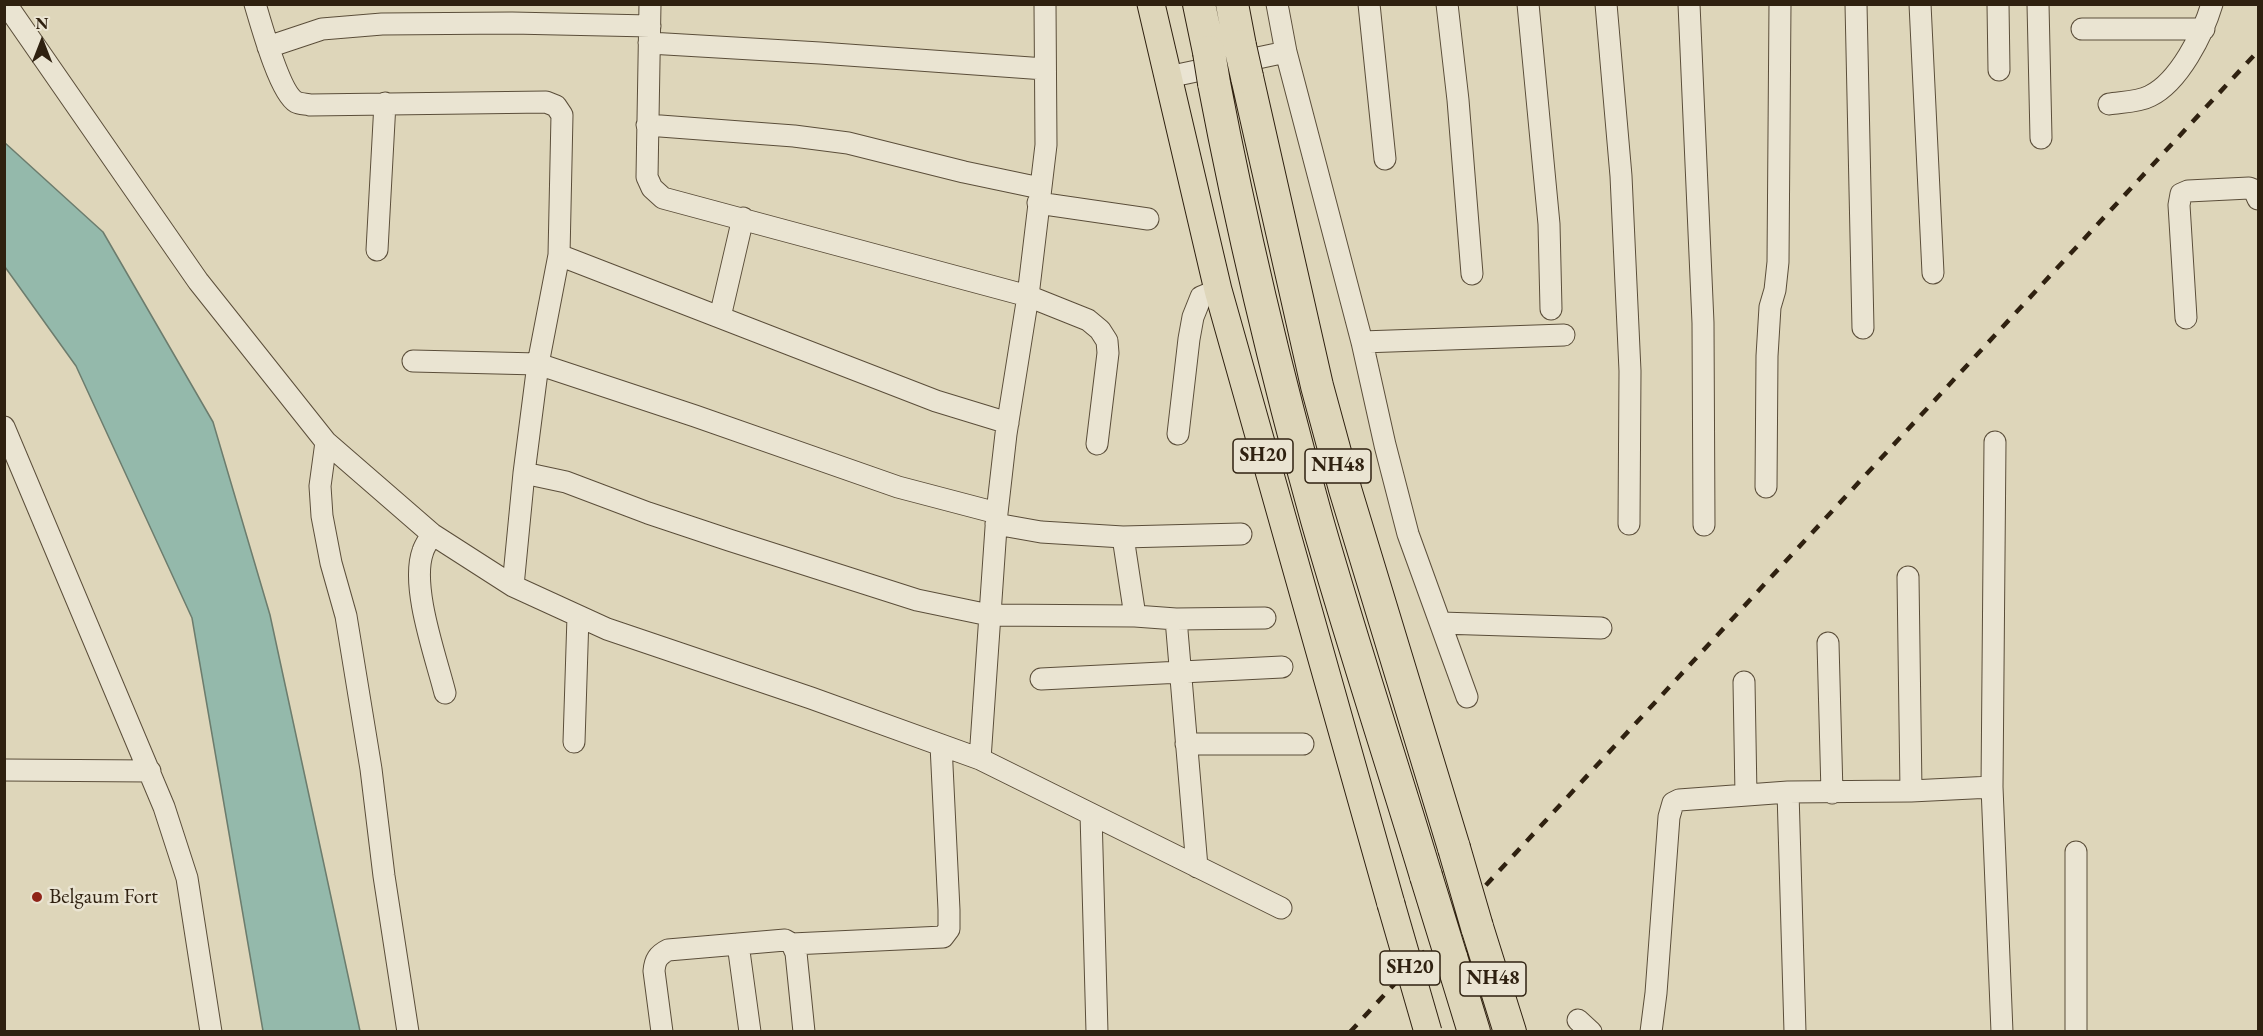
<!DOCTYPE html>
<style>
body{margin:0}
#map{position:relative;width:2263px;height:1036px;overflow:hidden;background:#ded6ba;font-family:"EB Garamond",serif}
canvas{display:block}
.frame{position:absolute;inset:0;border:6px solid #2f2110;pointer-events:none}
.north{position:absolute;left:12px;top:12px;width:60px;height:60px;-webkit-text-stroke:4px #eae4d2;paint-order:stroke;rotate:0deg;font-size:16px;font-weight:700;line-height:24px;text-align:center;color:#2f2110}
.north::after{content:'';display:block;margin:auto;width:21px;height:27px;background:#2f2110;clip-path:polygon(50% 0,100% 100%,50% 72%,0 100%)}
</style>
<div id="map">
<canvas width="2263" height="1036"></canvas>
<div class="frame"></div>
<div class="north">N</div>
</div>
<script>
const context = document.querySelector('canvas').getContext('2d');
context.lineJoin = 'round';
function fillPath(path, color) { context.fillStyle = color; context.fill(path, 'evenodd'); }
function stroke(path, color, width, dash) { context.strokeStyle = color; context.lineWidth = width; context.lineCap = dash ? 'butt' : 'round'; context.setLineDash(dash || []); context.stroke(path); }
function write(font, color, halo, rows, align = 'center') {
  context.font = font + ' "EB Garamond",serif'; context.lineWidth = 5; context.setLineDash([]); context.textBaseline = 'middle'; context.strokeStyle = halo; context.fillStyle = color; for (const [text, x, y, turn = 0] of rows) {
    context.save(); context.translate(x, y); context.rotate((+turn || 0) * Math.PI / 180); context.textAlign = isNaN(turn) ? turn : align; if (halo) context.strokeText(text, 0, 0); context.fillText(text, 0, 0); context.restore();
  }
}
const water = new Path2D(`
 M4,142L103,232L213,422L270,615L360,1031H263L192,618L76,366L5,267Z`);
fillPath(water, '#94b9ab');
stroke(water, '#6c7c6d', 1.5);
const minor = new Path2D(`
 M6,4L198,281L326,442L432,534L513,586L607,629L811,698L980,759L1281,908
 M255,4C261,24 280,93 296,102C300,104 306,104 310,105L546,102L556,106L562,115L559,255L538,364L524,473L513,586
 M650,4L647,177L652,188L663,198L1028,296L1088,320L1100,330L1107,341L1108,353L1097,444
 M1277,4L1286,52L1362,342L1385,445L1408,534L1467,697
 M1369,4L1385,159
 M1447,4L1458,100L1472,274
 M1528,4L1549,224L1551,309
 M1606,4L1621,176L1630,371L1629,524
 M1689,4L1703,323L1704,525
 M1856,4L1863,328
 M1920,4L1933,273
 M1998,4L1999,70
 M2038,4L2041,138
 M2082,29H2204
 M649,43L820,53L1045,69
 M268,47L322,29L382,24L512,23L650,26
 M1168,77L1286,52
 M2109,104C2121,102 2139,102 2150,96C2179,82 2203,34 2212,4
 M647,125L794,136L848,143L964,172L1040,188
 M1038,203L1148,219
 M377,250L385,103
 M559,255L936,401L1008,423
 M720,317L743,218
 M2186,318L2179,205L2181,194L2188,191L2249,188L2254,190L2258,199
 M1362,342L1564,335
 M413,361L538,364L695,416L898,487L997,513
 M4,427L164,807L187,878L211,1032
 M1178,434L1189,339L1193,317L1201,297L1218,290
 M326,442L320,486L322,516L331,563L346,616L371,769L384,876L408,1032
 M1995,442L1992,787L2002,1032
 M524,473L566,482L648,513L729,540L917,600L989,615L1135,616L1176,619L1265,618
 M1766,487L1767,356L1770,307L1775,290L1778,262L1780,4
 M996,524L1041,532L1123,537L1241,534
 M432,534C429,540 425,545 423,551C410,586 436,657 445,693
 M1123,537L1135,616
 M1908,577L1911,791
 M1176,619L1197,867
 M1441,623L1601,628
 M1828,643L1832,793
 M1041,679L1282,667
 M1744,682L1746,795
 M574,742L578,616
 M1186,744H1303
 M980,759L997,513L1006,434L1028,296L1046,145L1045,4
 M4,770L150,771
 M1788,792L1795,1032
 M1091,814L1097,1032
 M2076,852V1032
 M738,944L750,1032
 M792,944L943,937L949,929V910L941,745
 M1578,1020L1591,1032
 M662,1032L654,971C655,960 658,955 668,950L785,940L792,944L796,953L804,1032
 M1651,1032L1656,993L1669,817L1673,803L1679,800L1788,792L1911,791L1992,787`);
const major = new Path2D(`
 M1151,4L1218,290L1391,904`);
const highway = new Path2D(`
 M1199,4L1209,52
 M1232,4L1240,46
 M1247,77L1317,386L1345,489L1454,848
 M1214,83C1242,230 1277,376 1317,520C1351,639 1390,757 1426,876
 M1477,927L1510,1032
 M1451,957L1474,1032`);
stroke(minor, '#5b4e3a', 23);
stroke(major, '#2f2110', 29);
stroke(highway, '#2f2110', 34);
stroke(minor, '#eae4d2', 21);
stroke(major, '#ded6ba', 27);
stroke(highway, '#ded6ba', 32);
stroke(new Path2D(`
 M1350,1032L2258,51`), '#2f2110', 4.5, [10, 10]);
const majorBridge = new Path2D(`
 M1391,904L1428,1032`);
const highwayBridge = new Path2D(`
 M1240,46L1247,77
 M1209,52L1214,83
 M1454,848L1477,927
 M1426,876L1451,957`);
stroke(majorBridge, '#2f2110', 29, []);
stroke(highwayBridge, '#2f2110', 34, []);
stroke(majorBridge, '#ded6ba', 27);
stroke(highwayBridge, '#ded6ba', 32);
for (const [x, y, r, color] of [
 [37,897,6,"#8f2418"]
]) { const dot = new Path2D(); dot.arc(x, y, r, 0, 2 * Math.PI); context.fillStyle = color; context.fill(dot); stroke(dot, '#eae4d2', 2); }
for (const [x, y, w] of [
 [1263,456,60],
 [1338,466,66],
 [1410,968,60],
 [1493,979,66]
]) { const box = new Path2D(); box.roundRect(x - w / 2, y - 17, w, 34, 4.5); context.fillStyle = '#eae4d2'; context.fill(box); stroke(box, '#2f2110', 1.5); }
write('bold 20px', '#2f2110', null, [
 ["SH20",1263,456],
 ["NH48",1338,466],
 ["SH20",1410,968],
 ["NH48",1493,979]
]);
write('21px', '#2f2110', '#eae4d2', [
 ["Belgaum Fort",49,897]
], 'left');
</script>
